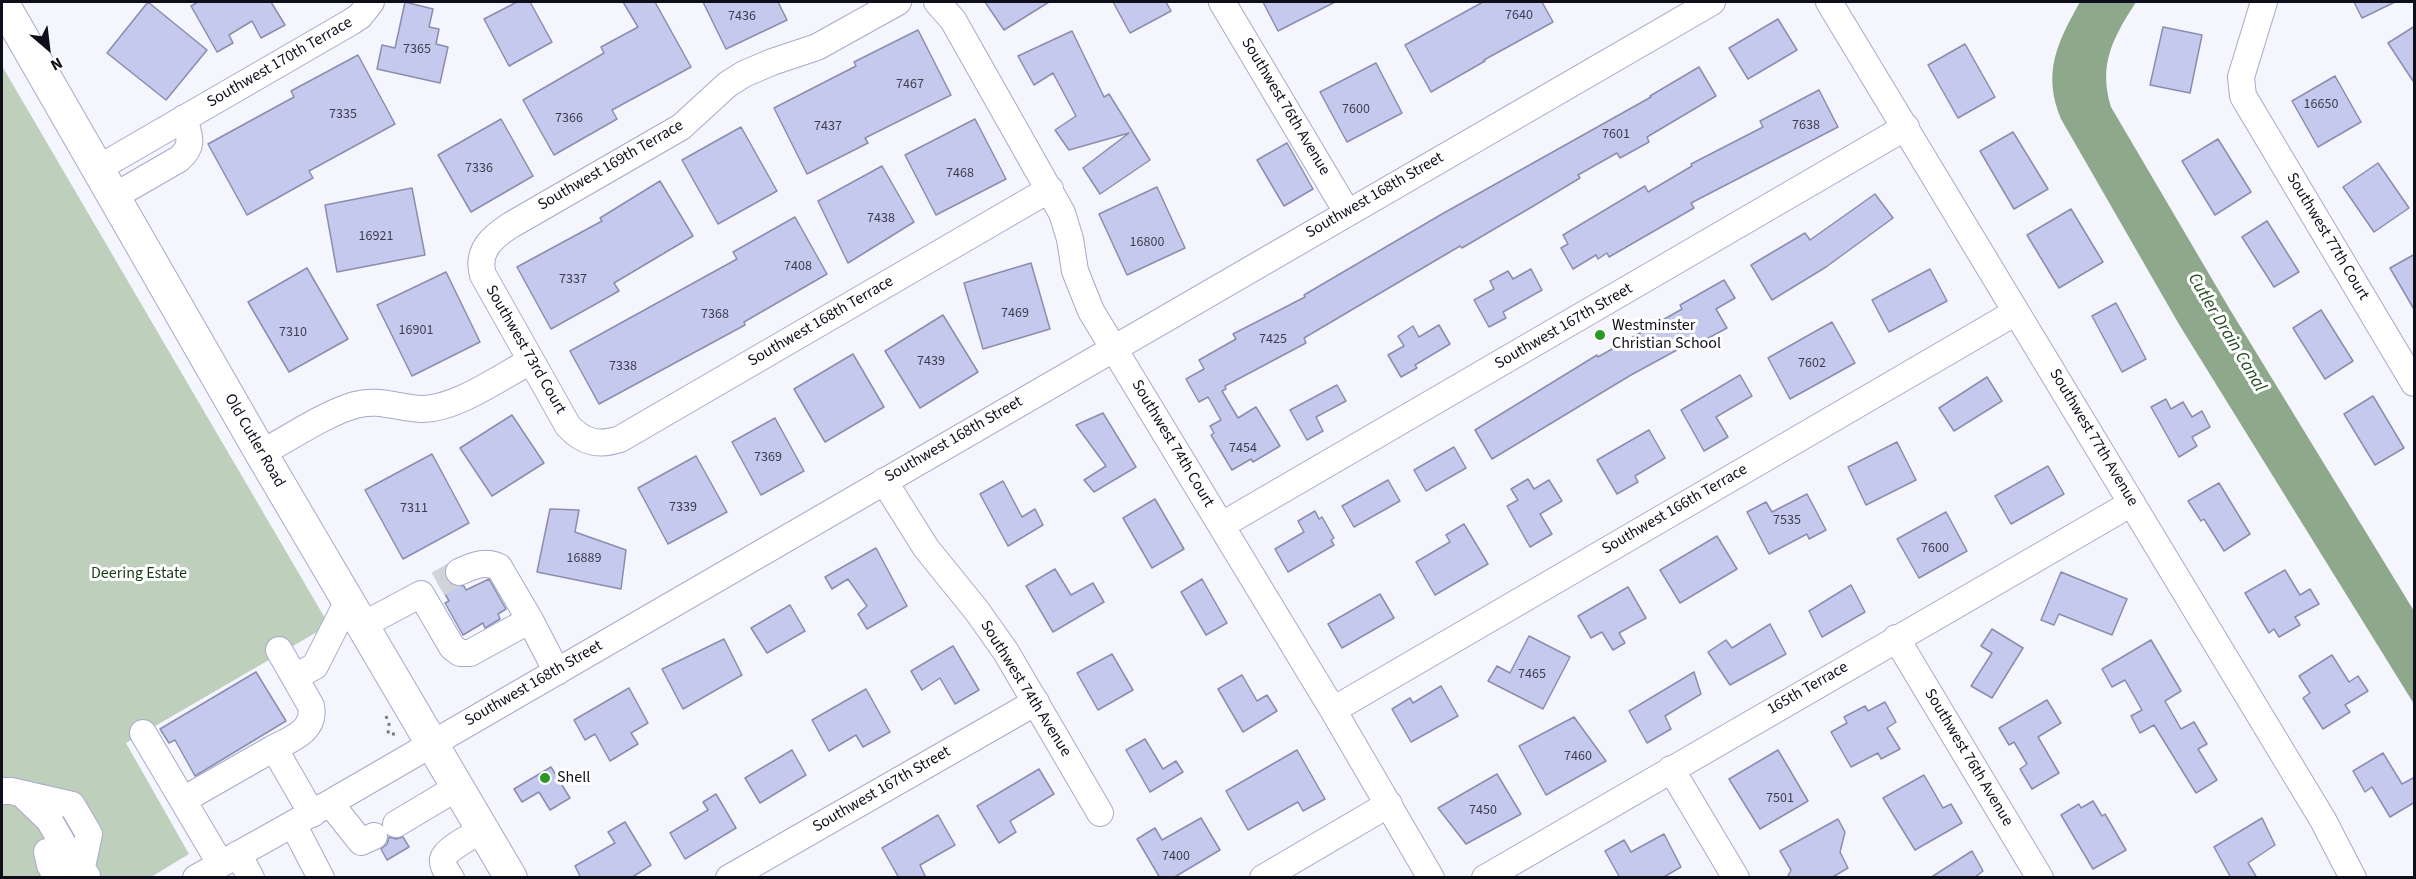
<!DOCTYPE html>
<style>
body{margin:0}
#map{position:relative;width:2416px;height:879px;overflow:hidden;background:#f5f5fd;font-family:"Source Sans 3",sans-serif}
canvas{display:block}
.frame{position:absolute;inset:0;border:3px solid #0e0f1b;pointer-events:none}
.north{position:absolute;left:18px;top:18px;width:60px;height:60px;-webkit-text-stroke:4px #fff;paint-order:stroke;rotate:152deg;font-size:16px;font-weight:700;line-height:24px;text-align:center;color:#0e0f1b}
.north::after{content:'';display:block;margin:auto;width:21px;height:27px;background:#0e0f1b;clip-path:polygon(50% 0,100% 100%,50% 72%,0 100%)}
</style>
<div id="map">
<canvas width="2416" height="879"></canvas>
<div class="frame"></div>
<div class="north">N</div>
</div>
<script>
const context = document.querySelector('canvas').getContext('2d');
context.lineJoin = 'round';
function fillPath(path, color) { context.fillStyle = color; context.fill(path, 'evenodd'); }
function stroke(path, color, width, dash) { context.strokeStyle = color; context.lineWidth = width; context.lineCap = dash ? 'butt' : 'round'; context.setLineDash(dash || []); context.stroke(path); }
function write(font, color, halo, rows, align = 'center') {
  context.font = font + ' "Source Sans 3",sans-serif'; context.lineWidth = 6; context.setLineDash([]); context.textBaseline = 'middle'; context.strokeStyle = halo; context.fillStyle = color; for (const [text, x, y, turn = 0] of rows) {
    context.save(); context.translate(x, y); context.rotate((+turn || 0) * Math.PI / 180); context.textAlign = isNaN(turn) ? turn : align; if (halo) context.strokeText(text, 0, 0); context.fillText(text, 0, 0); context.restore();
  }
}
fillPath(new Path2D(`
 M2,66L329,625L126,743L189,854L151,877H2Z`), '#becfbc');
fillPath(new Path2D(`
 M2080,2H2136C2113,38 2098,64 2111,107L2229,308L2414,611V704L2180,326L2061,119C2042,73 2057,43 2080,2Z`), '#8da88a');
const building = new Path2D(`
 M148,2L207,50L166,100L107,53Z
 M198,2H271L285,25L261,38L252,21L229,35L233,43L217,52L191,6Z
 M405,2L433,9L429,27L439,29L436,44L448,47L440,83L377,69L382,45L395,48Z
 M517,2H530L552,42L509,66L484,19Z
 M623,2H655L691,67L612,110L617,119L554,155L523,100L604,53L601,47L638,27Z
 M703,2H778L787,20L726,49Z
 M985,2H1049L1004,30Z
 M1113,2H1166L1171,11L1130,33Z
 M1263,2H1335L1278,31Z
 M1483,2H1542L1553,22L1484,60L1485,61L1431,92L1405,45Z
 M2354,2H2395L2362,18Z
 M1778,19L1797,50L1748,79L1729,48Z
 M2415,26V84L2388,43Z
 M2163,27L2202,35L2190,93L2150,85Z
 M918,30L951,95L865,138L868,143L807,174L774,108L856,66L854,62Z
 M1072,31L1104,97L1109,94L1150,160L1100,194L1083,168L1129,133L1069,150L1055,130L1076,116L1053,73L1034,85L1018,56Z
 M1965,44L1995,97L1958,118L1928,65Z
 M358,55L395,124L309,171L313,178L247,215L208,144L294,97L291,91Z
 M1376,63L1402,113L1347,142L1320,92Z
 M1699,67L1716,96L1647,137L1649,142L1620,158L1617,153L1578,175L1580,178L1530,208L1462,248L1460,246L1304,338L1306,343L1225,386L1226,389L1222,391L1238,418L1256,407L1280,446L1253,462L1251,459L1232,470L1211,435L1214,433L1210,426L1221,420L1208,397L1199,402L1186,379L1204,369L1199,360L1236,339L1233,334L1305,297L1304,295L1442,214L1651,97L1650,96Z
 M2335,76L2361,122L2318,147L2292,101Z
 M1819,90L1838,127L1691,203L1694,208L1609,257L1607,253L1598,259L1596,255L1573,269L1561,248L1568,244L1563,235L1645,186L1648,192L1692,166L1691,164L1763,127L1760,121Z
 M501,119L533,176L471,212L438,155Z
 M975,119L1006,179L936,215L905,155Z
 M741,127L777,191L718,224L682,160Z
 M2013,132L2048,189L2014,209L1980,151Z
 M2218,139L2251,192L2215,215L2182,161Z
 M1287,143L1313,189L1284,206L1257,160Z
 M2378,163L2409,208L2374,232L2343,187Z
 M882,166L914,222L848,263L818,201Z
 M660,181L693,236L614,283L619,291L551,329L517,267L602,221L600,218Z
 M1157,187L1185,248L1127,275L1099,214Z
 M412,188L425,255L337,272L325,205Z
 M1875,194L1893,218L1826,267L1772,300L1751,265L1805,233L1810,240Z
 M2071,209L2103,262L2059,288L2027,235Z
 M795,217L827,274L744,322L745,325L599,404L570,351L737,259L733,252Z
 M2267,221L2299,272L2274,287L2242,237Z
 M2415,254V311L2390,268Z
 M1031,263L1050,329L983,349L964,283Z
 M307,268L348,339L289,372L248,302Z
 M1531,269L1542,290L1503,312L1506,318L1489,327L1474,300L1494,289L1490,281L1508,271L1513,279Z
 M1930,269L1947,301L1889,332L1872,300Z
 M446,272L480,342L412,376L377,305Z
 M1724,280L1735,298L1716,309L1727,328L1701,342L1699,338L1631,375L1492,459L1475,430L1597,355L1598,357L1682,309L1680,305Z
 M2116,303L2146,359L2122,372L2092,316Z
 M2321,310L2353,361L2325,379L2293,328Z
 M943,315L978,372L920,408L885,351Z
 M1832,322L1855,363L1790,399L1768,358Z
 M1439,325L1450,344L1415,365L1417,368L1401,377L1388,355L1404,346L1398,336L1413,326L1419,337Z
 M853,354L884,407L825,442L794,389Z
 M1740,375L1752,396L1716,417L1728,437L1704,451L1681,410Z
 M1987,377L2002,401L1954,431L1939,408Z
 M1337,385L1346,401L1316,417L1323,431L1307,440L1290,410Z
 M2373,396L2404,448L2375,465L2344,414Z
 M2166,399L2171,409L2183,402L2192,417L2202,411L2210,427L2192,437L2197,446L2179,457L2151,407Z
 M1103,413L1136,467L1094,492L1084,480L1106,466L1076,425Z
 M512,415L544,463L492,496L460,448Z
 M775,418L804,471L761,495L732,442Z
 M1649,430L1665,458L1635,476L1638,482L1617,494L1597,460Z
 M1897,442L1916,480L1866,505L1848,467Z
 M1454,447L1466,468L1426,491L1414,470Z
 M432,454L469,523L403,559L365,490Z
 M696,456L727,512L668,544L638,488Z
 M2048,466L2064,494L2011,524L1995,496Z
 M1528,479L1534,489L1549,480L1562,501L1540,514L1552,534L1530,547L1507,506L1518,500L1511,489Z
 M1388,480L1400,501L1354,527L1342,506Z
 M1003,481L1022,517L1035,509L1043,525L1008,546L980,494Z
 M2219,483L2250,534L2224,551L2204,519L2201,521L2188,501Z
 M1807,494L1826,530L1809,539L1807,534L1769,554L1747,512L1766,502L1772,512Z
 M1155,499L1184,549L1152,568L1123,518Z
 M550,509L579,510L575,532L626,550L621,589L537,572Z
 M1315,511L1319,519L1322,517L1334,538L1331,540L1334,545L1288,572L1275,549L1304,532L1298,521Z
 M1946,512L1967,551L1919,578L1897,539Z
 M1464,524L1488,564L1435,595L1416,562L1450,542L1446,535Z
 M1717,536L1737,569L1680,603L1660,570Z
 M876,548L907,606L867,629L858,614L867,606L848,579L832,589L825,577Z
 M1055,569L1071,595L1093,583L1104,602L1053,632L1026,586Z
 M2285,570L2300,595L2310,589L2319,604L2295,617L2300,625L2279,637L2274,629L2269,633L2245,593Z
 M2061,572L2127,599L2112,635L2059,614L2054,625L2041,620Z
 M445,578L451,584L464,586L466,590L489,579L506,609L498,614L500,619L485,628L483,623L463,635L445,603L449,601L438,582Z
 M1202,579L1227,623L1206,635L1181,592Z
 M1851,585L1865,612L1822,637L1809,611Z
 M1628,587L1646,618L1619,633L1625,643L1613,650L1602,632L1591,638L1578,616Z
 M1380,594L1394,618L1342,648L1328,624Z
 M790,605L805,631L767,653L751,628Z
 M1770,624L1786,654L1730,685L1708,652L1726,640L1732,648Z
 M1992,629L2023,648L1992,698L1971,686L1992,653L1981,646Z
 M1529,636L1570,657L1543,709L1488,681L1497,666L1510,673Z
 M724,639L742,675L683,709L662,669Z
 M2151,640L2181,691L2165,701L2181,729L2194,722L2207,744L2198,749L2217,780L2196,793L2154,725L2140,733L2131,716L2142,710L2125,680L2112,687L2102,669Z
 M953,646L979,690L955,704L940,678L922,690L911,671Z
 M1112,654L1133,690L1098,710L1077,673Z
 M2332,655L2349,682L2358,676L2368,691L2345,705L2350,712L2323,729L2303,698L2310,693L2299,676Z
 M256,672L286,721L195,776L175,740L169,743L160,729Z
 M1694,672L1701,694L1665,716L1671,729L1647,743L1629,711Z
 M1242,675L1257,701L1267,695L1277,711L1243,732L1218,689Z
 M1441,686L1458,716L1411,742L1392,709L1410,698L1413,703Z
 M629,688L648,723L631,733L638,744L610,761L595,734L585,740L574,720Z
 M866,689L890,732L863,747L856,735L829,751L812,720Z
 M2047,700L2061,723L2038,737L2059,773L2032,789L2020,769L2027,764L2014,742L2009,745L1999,728Z
 M1885,702L1896,722L1887,728L1900,749L1881,759L1878,753L1851,767L1831,732L1847,723L1844,717L1865,706L1868,711Z
 M1574,717L1606,761L1546,795L1519,746Z
 M1145,739L1163,769L1176,761L1183,772L1150,792L1126,750Z
 M792,750L806,775L760,803L745,778Z
 M1297,750L1325,799L1303,811L1298,802L1248,830L1226,791Z
 M1778,750L1808,801L1760,829L1729,779Z
 M2383,753L2402,784L2415,777V802L2390,817L2372,787L2365,792L2353,771Z
 M551,767L570,798L550,810L539,792L522,802L514,789Z
 M1039,769L1054,794L1010,821L1016,832L999,843L977,806Z
 M1497,774L1521,814L1466,844L1438,808Z
 M1924,775L1943,808L1951,804L1962,823L1915,850L1883,798Z
 M716,794L736,828L685,859L670,833L708,810L703,802Z
 M2093,801L2102,816L2105,814L2126,850L2093,869L2061,815L2079,804L2081,808Z
 M938,815L955,845L920,865L926,878H899L882,848Z
 M1201,818L1220,850L1173,878H1160L1137,839L1155,828L1162,840Z
 M2262,818L2275,845L2248,863L2257,878H2231L2214,847Z
 M1838,819L1845,832L1840,852L1848,868L1831,878H1787L1791,870L1780,851Z
 M625,822L651,865L631,878H581L575,866L615,843L608,832Z
 M1664,834L1681,867L1662,878H1620L1605,851L1624,840L1631,852Z
 M389,837L396,839L403,837L409,847L387,860L381,849L387,844Z
 M1972,851L1983,871L1974,878H1930Z`);
fillPath(building, '#c6c9ee');
stroke(building, '#8b8dae', 1.5);
stroke(new Path2D(`
 M438,584L459,572`), '#d2d2db', 26, [26, 13]);
const minor = new Path2D(`
 M898,2L817,47L772,62L744,74L728,84L681,127L511,225C492,237 476,251 483,275L568,426C584,443 599,446 620,439L1050,189
 M937,2L953,20L1062,213L1070,239L1075,271L1091,311L1333,710L1431,878
 M1222,2L1347,212
 M1829,2L2323,820L2353,878
 M2264,2L2241,77L2243,96L2414,383
 M97,169L351,22L360,16L371,2
 M113,197L179,159C195,145 189,136 184,118
 M261,453C290,438 324,414 355,405C379,398 400,409 423,409C458,408 500,377 531,361
 M884,481L926,548L977,611L1006,652L1100,813
 M1222,525L1906,127
 M459,572C473,566 485,560 499,567L530,620
 M363,625L421,594L452,647L460,653H470L530,620L557,672
 M1896,638L2040,878
 M295,677L315,666L348,601
 M1333,710L2016,312
 M143,733L220,863
 M274,748C292,739 316,730 311,706L279,650
 M1671,769L1736,878
 M2,791H11L72,805L89,834L82,867
 M23,795L49,820L66,849L87,876
 M183,800L274,748L312,814
 M330,803L361,842L374,836
 M293,824L321,878
 M396,824L458,787
 M47,852L50,865L57,878
 M238,854L251,878
 M196,878L330,803L1712,2
 M451,878C447,872 442,866 443,859C445,849 474,835 483,830
 M729,878L1036,702
 M1263,878L1389,804
 M1485,878L2132,503`);
const major = new Path2D(`
 M2,2L261,453L511,878`);
stroke(minor, '#a7a9cb', 28);
stroke(major, '#a7a9cb', 34);
stroke(new Path2D(`
 M386,716L389,724L388,734H397L398,736`), '#787983', 3, [3, 4.5]);
stroke(minor, '#fff', 26);
stroke(major, '#fff', 32);
for (const [x, y, r, color] of [
 [1600,335,6,"#2b9824"],
 [545,778,6,"#2b9824"]
]) { const dot = new Path2D(); dot.arc(x, y, r, 0, 2 * Math.PI); context.fillStyle = color; context.fill(dot); stroke(dot, '#fff', 2); }
write('14px', '#3c3e50', null, [
 ["7640",1519,16],
 ["7436",742,17],
 ["7365",417,50],
 ["7467",910,85],
 ["16650",2321,105],
 ["7600",1356,110],
 ["7335",343,115],
 ["7366",569,119],
 ["7638",1806,126],
 ["7437",828,127],
 ["7601",1616,135],
 ["7336",479,169],
 ["7468",960,174],
 ["7438",881,219],
 ["16921",376,237],
 ["16800",1147,243],
 ["7408",798,267],
 ["7337",573,280],
 ["7469",1015,314],
 ["7368",715,315],
 ["16901",416,331],
 ["7310",293,333],
 ["7425",1273,340],
 ["7439",931,362],
 ["7602",1812,364],
 ["7338",623,367],
 ["7454",1243,449],
 ["7369",768,458],
 ["7339",683,508],
 ["7311",414,509],
 ["7535",1787,521],
 ["7600",1935,549],
 ["16889",584,559],
 ["7465",1532,675],
 ["7460",1578,757],
 ["7501",1780,799],
 ["7450",1483,811],
 ["7400",1176,857]
]);
write('16px', '#0e0f1b', '#fff', [
 ["Southwest 170th Terrace",280,63,-30],
 ["Southwest 76th Avenue",1285,107,59],
 ["Southwest 169th Terrace",611,166,-30],
 ["Southwest 168th Street",1375,196,-30],
 ["Southwest 77th Court",2327,237,59],
 ["Southwest 168th Terrace",821,322,-30],
 ["Southwest 167th Street",1564,327,-30],
 ["Southwest 73rd Court",525,350,60],
 ["Southwest 77th Avenue",2093,438,59],
 ["Southwest 168th Street",954,440,-30],
 ["Old Cutler Road",254,441,60],
 ["Southwest 74th Court",1172,444,59],
 ["Southwest 166th Terrace",1675,510,-30],
 ["Southwest 168th Street",534,684,-30],
 ["Southwest 74th Avenue",1025,689,58],
 ["165th Terrace",1808,689,-30],
 ["Southwest 76th Avenue",1968,758,59],
 ["Southwest 167th Street",882,790,-30]
]);
write('16px', '#0e0f1b', '#fff', [
 ["Westminster",1612,326],
 ["Christian School",1612,344],
 ["Shell",557,778]
], 'left');
write('16px', '#143b11', '#fff', [
 ["Deering Estate",139,574]
]);
write('italic 18px', '#21481e', '#fff', [
 ["Cutler Drain Canal",2226,333,59]
]);
</script>
